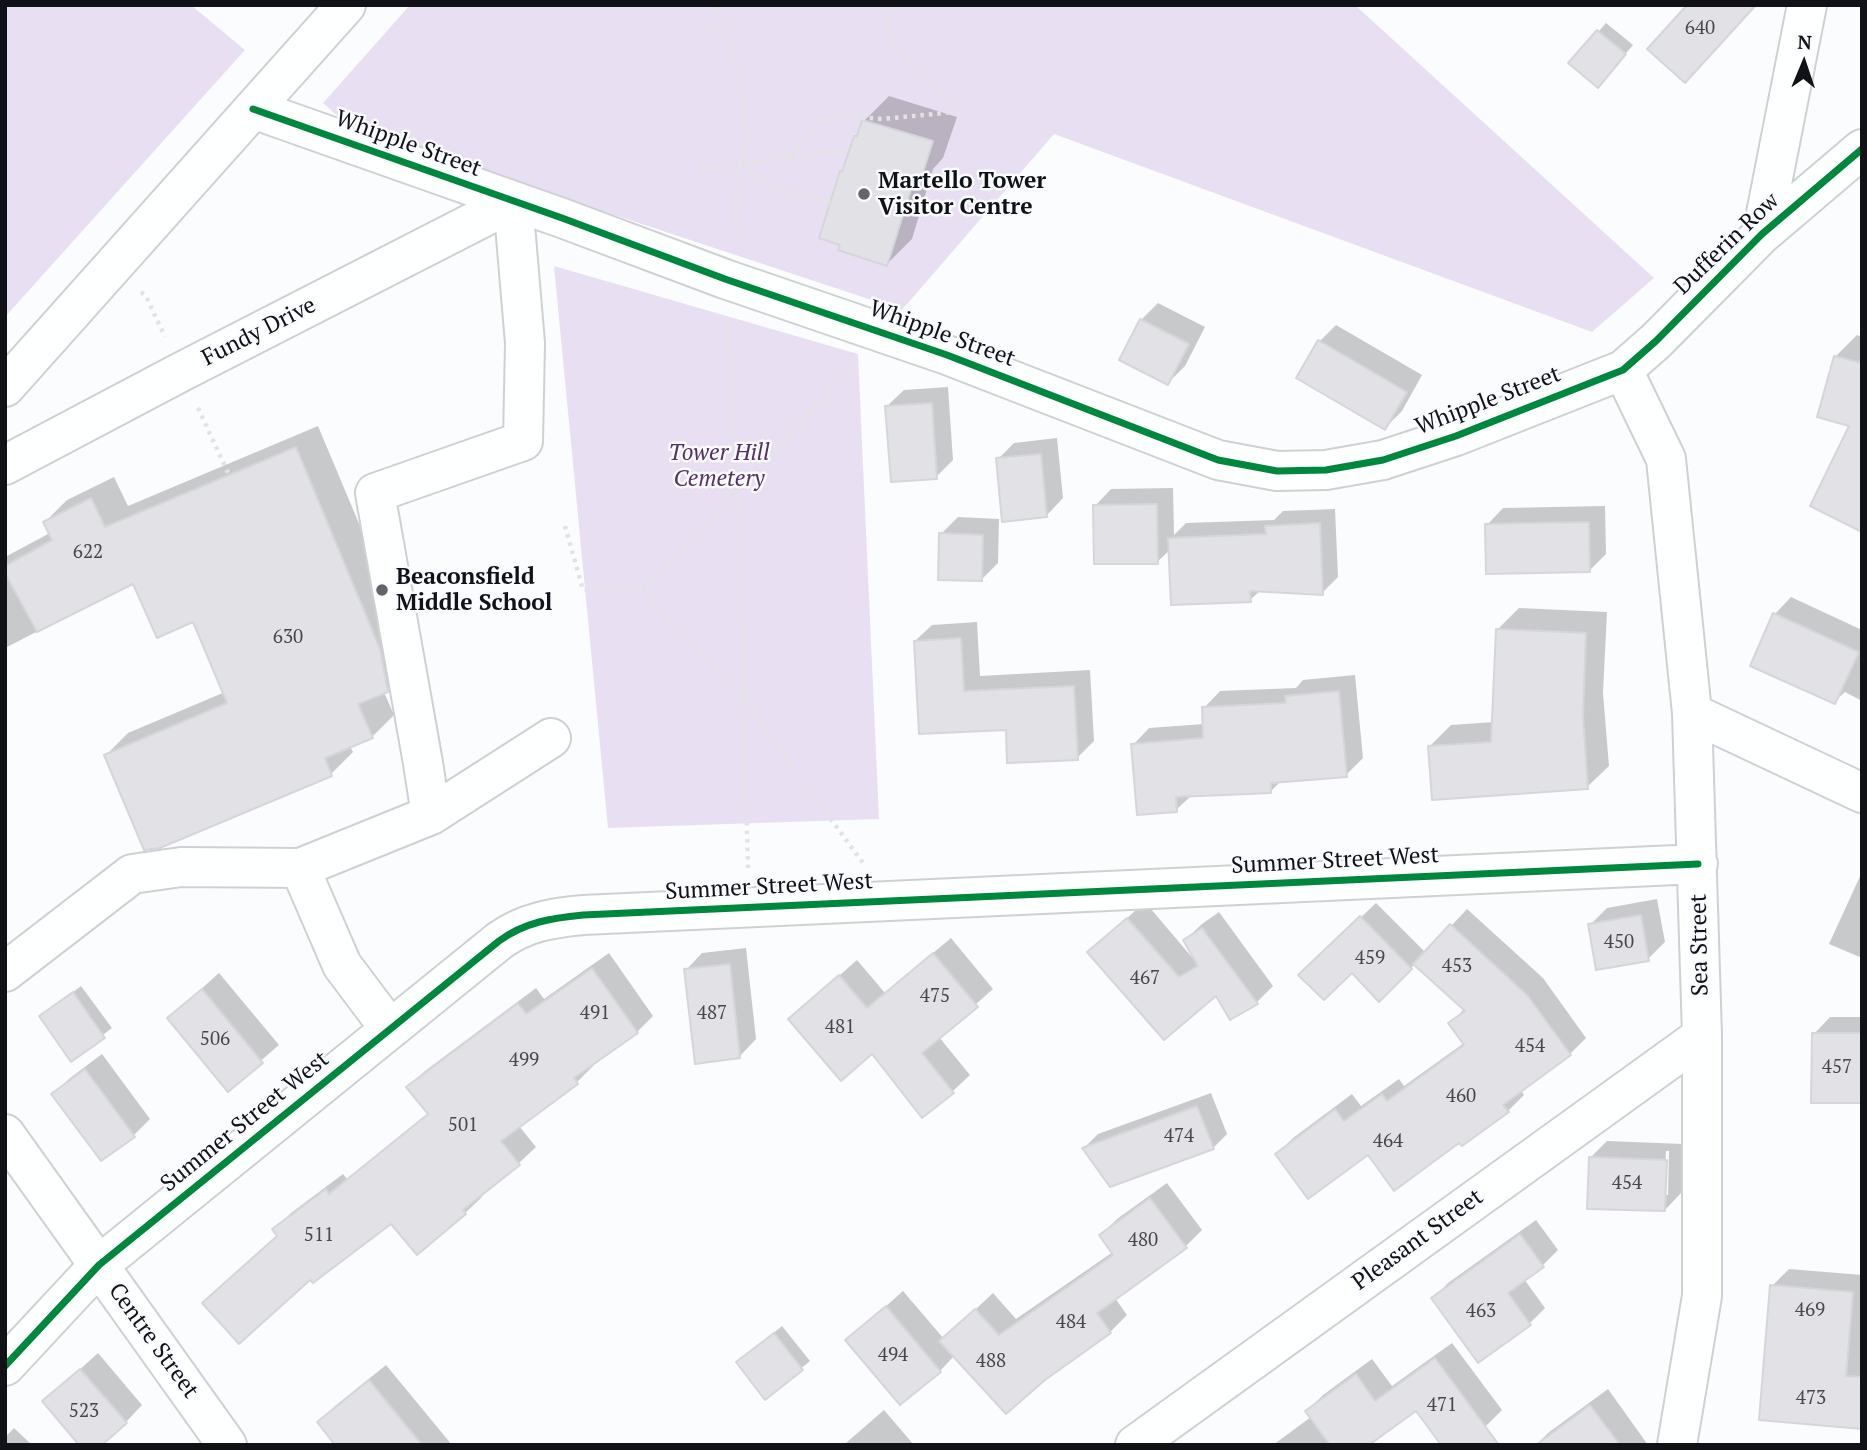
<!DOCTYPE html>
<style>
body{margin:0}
#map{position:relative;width:1867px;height:1450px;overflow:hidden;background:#fbfcfe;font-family:"PT Serif",serif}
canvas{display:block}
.frame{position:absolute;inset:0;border:7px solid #101217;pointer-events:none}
.north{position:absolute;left:1769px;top:28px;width:70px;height:70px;-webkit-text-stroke:5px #fafbff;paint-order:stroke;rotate:2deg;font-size:19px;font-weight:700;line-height:28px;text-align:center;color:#101217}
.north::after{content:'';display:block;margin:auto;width:24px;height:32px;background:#101217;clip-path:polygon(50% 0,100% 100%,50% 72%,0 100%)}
</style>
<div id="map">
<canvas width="1867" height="1450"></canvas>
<div class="frame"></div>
<div class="north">N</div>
</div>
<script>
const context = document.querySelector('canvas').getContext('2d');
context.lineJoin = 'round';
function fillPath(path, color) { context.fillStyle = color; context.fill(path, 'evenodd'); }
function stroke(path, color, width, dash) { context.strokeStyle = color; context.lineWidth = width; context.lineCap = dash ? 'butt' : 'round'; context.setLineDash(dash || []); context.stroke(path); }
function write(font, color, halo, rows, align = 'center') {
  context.font = font + ' "PT Serif",serif'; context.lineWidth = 5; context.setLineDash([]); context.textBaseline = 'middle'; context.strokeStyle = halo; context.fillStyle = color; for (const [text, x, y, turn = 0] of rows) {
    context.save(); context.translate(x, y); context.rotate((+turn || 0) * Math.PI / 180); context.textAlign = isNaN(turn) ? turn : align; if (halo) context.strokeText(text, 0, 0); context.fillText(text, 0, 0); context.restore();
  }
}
fillPath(new Path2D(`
 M5,5H191L245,50L5,317Z
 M410,5H1355L1654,278L1592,332L1054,134L902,310L351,128L323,103Z
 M554,266L858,354L879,819L608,828Z`), '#e9dff2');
fillPath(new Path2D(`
 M1606,23L1633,45L1605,78L1571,63Z
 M889,96L957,117L943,158L933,169L912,239L887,264L841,172L846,168L856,137L861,132L864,121Z
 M1158,303L1205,327L1185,366L1168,383L1141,320Z
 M1336,325L1422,375L1402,411L1385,428L1320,341Z
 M1857,335L1862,337V530L1852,424L1835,357Z
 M948,387L953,460L936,477L887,406L904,390Z
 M318,426L402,626L410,668L384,692L394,715L372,737L350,746L353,752L331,774L106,755L128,733L225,692L194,619L134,582L5,648V557L50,533L45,522L67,500L114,477L128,506Z
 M1057,438L1063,498L1047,515L998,459L1014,443Z
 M1173,488L1174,535L1186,523L1274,520L1283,511L1335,509L1338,577L1322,593L1261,590L1250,600L1171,549L1157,562L1095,506L1111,489Z
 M1605,506L1606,554L1589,571L1487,525L1503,508Z
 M958,517L999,519L998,563L981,580L941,534Z
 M1791,597L1862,630V701L1845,692L1834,702L1775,614Z
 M1519,608L1607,612L1603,693L1609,766L1587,787L1430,746L1451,725L1494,722L1497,630Z
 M977,622L980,676L1090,670L1094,741L1077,758L1007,728L920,732L915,641L932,625Z
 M1355,675L1363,758L1346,775L1281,781L1270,792L1193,794L1176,810L1133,745L1149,728L1204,724V708L1220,691L1296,688L1303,680Z
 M1862,872V958L1829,944Z
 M1657,899L1665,942L1648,959L1590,925L1607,908Z
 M1145,902L1196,962L1185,940L1202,924L1219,912L1273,986L1257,1002L1216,993L1089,952Z
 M1376,903L1426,953L1467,909L1543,978L1586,1038L1570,1054L1521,1090L1524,1095L1508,1111L1460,1140L1277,1154L1293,1138L1352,1094L1361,1106L1399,1079L1404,1086L1464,1043L1450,1024L1465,1008L1416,963L1379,999L1352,971L1316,960Z
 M951,938L993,989L939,1037L970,1075L953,1091L922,1115L872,1052L790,1019L857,960L885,993Z
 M746,948L756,1039L740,1056L686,970L702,953Z
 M609,953L653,1016L637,1032L592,1063L593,1066L577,1082L519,1126L536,1147L519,1163L480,1194L482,1197L465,1213L279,1235L275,1229L291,1213L343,1174L347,1179L429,1113L408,1087L425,1071L536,988L544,999Z
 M219,973L279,1045L228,1089L169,1018Z
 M81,986L112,1028L71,1059L41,1017Z
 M1830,1017H1862V1101L1814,1034Z
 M102,1054L150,1119L134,1135L53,1094L70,1078Z
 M1211,1093L1227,1134L1213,1148H1084L1098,1134Z
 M1607,1141L1683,1144L1681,1193L1665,1210L1590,1158ZM1666,1151H1669L1668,1195H1664Z
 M1167,1183L1202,1230L1186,1246L1115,1298L1127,1315L1110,1332L1044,1378L955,1355L940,1371L848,1340L903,1291L944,1339L993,1293L1016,1319L1113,1252L1101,1235L1117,1219Z
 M1536,1220L1558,1250L1542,1266L1524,1279L1545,1308L1530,1323L1433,1299L1448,1283Z
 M1789,1269L1862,1275V1428L1772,1286Z
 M782,1326L810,1361L766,1397L738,1362Z
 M1452,1343L1502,1410L1486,1426L1461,1445L1416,1408L1366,1445H1273L1311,1417L1307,1411L1323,1395L1372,1359L1392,1386Z
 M98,1353L142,1405L126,1422L44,1402Z
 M386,1365L452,1445H337L319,1423L335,1406Z
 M1608,1389L1648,1445H1536L1548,1433Z
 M884,1410L914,1445H845L846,1443Z
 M14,1428L32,1445H5V1437Z`), '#0003');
const building = new Path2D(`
 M1687,5H1756L1685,83L1647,49Z
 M1597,30L1626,54L1598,88L1568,63Z
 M862,120L933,141L919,185L913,183L887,266L838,250L840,245L819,238L840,171L842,172L854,136H857Z
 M1140,319L1189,344L1168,385L1119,360Z
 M1318,340L1407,392L1385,430L1296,378Z
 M1834,356L1862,363V532L1810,506L1849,426L1817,417Z
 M932,403L937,479L891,482L885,406Z
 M296,447L380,649L388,692L358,704L373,738L325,758L332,776L160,848L144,850L104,755L227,703L193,622L157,638L133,584L37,632L5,573V566L52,540L43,522L91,498L105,527Z
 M1041,454L1047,517L1002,522L996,458Z
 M1157,504L1158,564H1094L1093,505Z
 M1589,522L1590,572L1486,574L1485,524Z
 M1320,523L1323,595L1250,591L1251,602L1171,605L1168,538L1266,534L1265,526Z
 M939,533L983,535L982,581L938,580Z
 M1773,613L1859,652L1835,704L1750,666Z
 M1496,629L1586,633L1583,716L1588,789L1432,800L1428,746L1491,742Z
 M961,638L964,691L1074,686L1078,760L1007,763L1006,730L919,734L914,641Z
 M1339,691L1347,777L1271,783V793L1176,797L1177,812L1137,815L1131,744L1203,738L1202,707L1286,703L1285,696Z
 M1641,915L1649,961L1596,970L1588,924Z
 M1360,916L1412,969L1379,1002L1352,973L1324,1000L1298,975Z
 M1127,918L1179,977L1198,966L1183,940L1202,928L1258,1004L1230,1020L1216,996L1164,1040L1087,952Z
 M1450,924L1527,995L1571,1055L1503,1105L1509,1112L1462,1146L1459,1143L1394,1191L1368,1155L1308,1199L1275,1154L1335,1109L1344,1121L1382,1094L1387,1101L1464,1045L1448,1023L1465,1011L1413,964Z
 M933,953L978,1007L922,1053L954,1093L922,1118L872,1054L841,1081L788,1019L839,975L867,1008Z
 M730,964L740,1058L695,1064L684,969Z
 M592,968L638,1033L574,1078L578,1084L501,1141L520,1165L463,1210L466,1214L417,1255L391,1224L313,1283L310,1280L239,1344L202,1303L277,1236L272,1229L326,1189L329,1194L428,1114L406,1087L518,1003L526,1014Z
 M202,989L263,1063L228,1092L167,1018Z
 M73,992L105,1038L71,1062L39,1016Z
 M1812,1033H1862V1103H1811Z
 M85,1069L135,1137L101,1161L51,1094Z
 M1197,1106L1214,1149L1110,1187L1082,1148Z
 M1589,1157L1667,1160L1665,1211L1587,1209Z
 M1150,1198L1187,1248L1097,1313L1111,1333L1045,1380L1006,1414L939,1341L975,1309L999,1335L1113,1255L1099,1235Z
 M1520,1234L1544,1267L1508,1293L1531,1325L1478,1363L1431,1298Z
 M1770,1285L1853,1292L1846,1376L1862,1377V1429L1759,1420Z
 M886,1306L941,1372L900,1405L845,1340Z
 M774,1333L803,1370L765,1400L736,1362Z
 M1435,1358L1499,1445H1441L1416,1411L1369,1445H1330L1305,1411L1356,1374L1375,1401Z
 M80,1369L127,1423L102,1445H79L42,1401Z
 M369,1380L422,1445H335L317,1422Z
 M1590,1405L1620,1445H1536Z`);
fillPath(building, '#e2e2e6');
stroke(building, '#d5d6d9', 2);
const minor = new Path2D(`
 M253,109L562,218L725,279L947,355L1218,460L1277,471L1326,470L1383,460L1456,436L1623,370L1656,341L1762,234L1862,149
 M1762,234L1807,5
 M1623,370L1666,459L1692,713L1702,1036V1296L1677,1445
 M5,387L346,5
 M5,465L181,372L513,202L525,343L523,441L375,493L423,763L431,815
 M1692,713L1862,793
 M300,868L342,965L390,1029
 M5,972L132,874L181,867L300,868L431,815L551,738
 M5,1134L227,1445
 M5,1366L99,1265L499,941C525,922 552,918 583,915L1698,864
 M1135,1445L1702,1036`);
stroke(minor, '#ced1d4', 42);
stroke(new Path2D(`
 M713,5L726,23L731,40L748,139L735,205L737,225L744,244
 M707,27L730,39
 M792,157L850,149
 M743,164L764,182L773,187L830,203
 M701,169L792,157L814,129L826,119L841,116L882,119L955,112L956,105L954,102C923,77 883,50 886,5
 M141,292L146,296L165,337
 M728,321L738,490L748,868
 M198,408L229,475
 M565,526L583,590L642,589L738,490L854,365
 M642,589L744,700L863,863`), '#e3e3e4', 4.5, [3.5, 5]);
stroke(minor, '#feffff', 38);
stroke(new Path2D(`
 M253,109L562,218L725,279L947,355L1218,460L1277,471L1326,470L1383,460L1456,436L1623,370L1656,341L1762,234L1862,149
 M5,1366L99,1265L499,941C525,922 552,918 583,915L1698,864`), '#00873e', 7);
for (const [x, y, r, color] of [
 [864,194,7,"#626468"],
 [382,590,7,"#626468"]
]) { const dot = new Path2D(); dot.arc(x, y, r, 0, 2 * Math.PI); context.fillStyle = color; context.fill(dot); stroke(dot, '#fafbff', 2.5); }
write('19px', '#46474c', null, [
 ["640",1700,29],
 ["622",88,553],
 ["630",288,638],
 ["450",1619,943],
 ["459",1370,959],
 ["453",1457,967],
 ["467",1145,979],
 ["475",935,997],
 ["491",595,1014],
 ["487",712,1014],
 ["481",840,1028],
 ["506",215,1040],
 ["454",1530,1047],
 ["499",524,1061],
 ["457",1837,1068],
 ["460",1461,1097],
 ["501",463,1126],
 ["474",1179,1137],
 ["464",1388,1142],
 ["454",1627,1184],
 ["511",319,1236],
 ["480",1143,1241],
 ["469",1810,1311],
 ["463",1481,1312],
 ["484",1071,1323],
 ["494",893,1356],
 ["488",991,1362],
 ["473",1811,1399],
 ["471",1442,1406],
 ["523",84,1412]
]);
write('23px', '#101217', '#fafbff', [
 ["Whipple Street",408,144,20],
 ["Dufferin Row",1727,244,-44],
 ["Fundy Drive",259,332,-27],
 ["Whipple Street",942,334,20],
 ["Whipple Street",1488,401,-21],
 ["Summer Street West",1335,861,-3],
 ["Summer Street West",769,887,-3],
 ["Sea Street",1700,945,-91],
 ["Summer Street West",245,1122,-39],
 ["Pleasant Street",1418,1240,-36],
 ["Centre Street",153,1341,54]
]);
write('bold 23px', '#101217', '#fafbff', [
 ["Martello Tower",878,181],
 ["Visitor Centre",878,207],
 ["Beaconsfield",396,577],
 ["Middle School",396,603]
], 'left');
write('italic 23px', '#543268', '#fafbff', [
 ["Tower Hill",719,453],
 ["Cemetery",719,479]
]);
</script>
